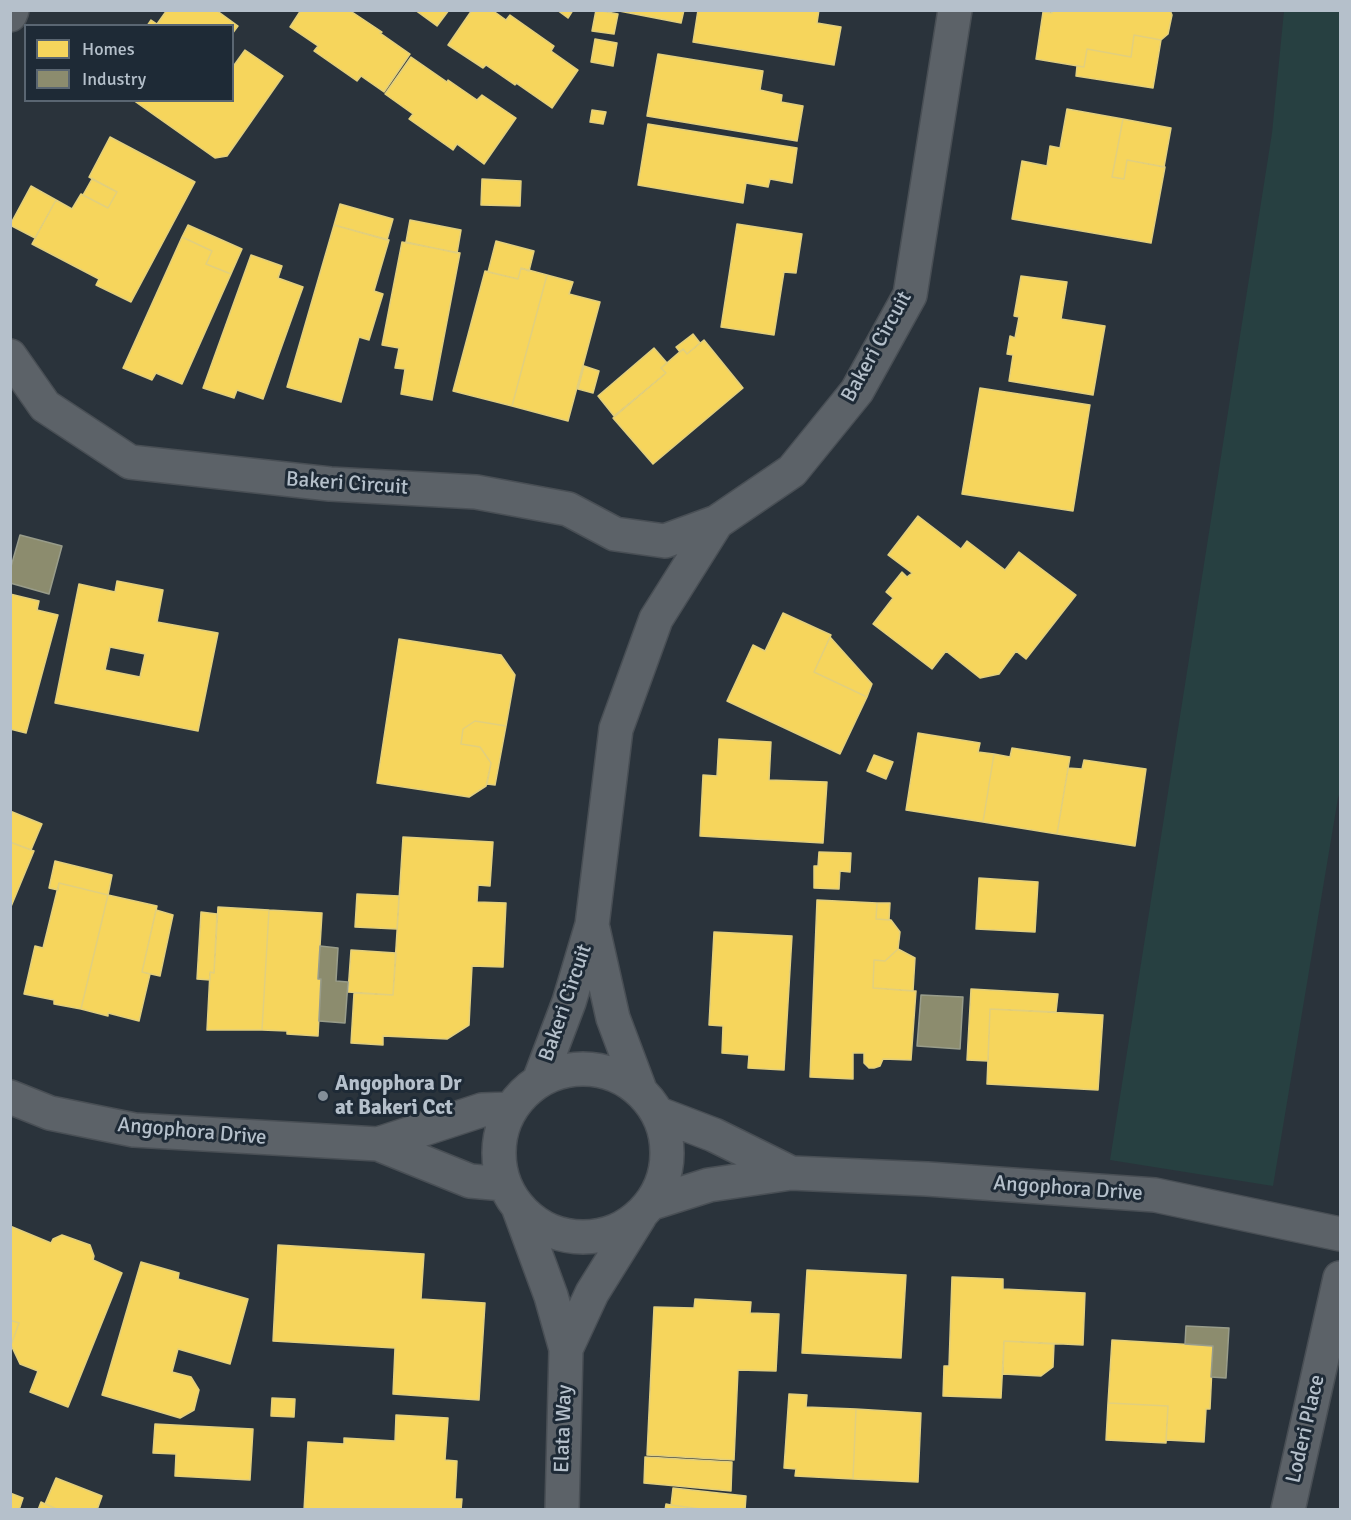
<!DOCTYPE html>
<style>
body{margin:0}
#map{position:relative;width:1351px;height:1520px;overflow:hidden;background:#2a333b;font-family:Signika,sans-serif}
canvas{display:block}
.frame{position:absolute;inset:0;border:12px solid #b5c0cb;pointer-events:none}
.legend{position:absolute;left:24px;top:24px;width:210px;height:78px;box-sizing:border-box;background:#1e2a36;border:2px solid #5a6672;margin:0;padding:8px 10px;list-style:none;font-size:18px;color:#b5c0cb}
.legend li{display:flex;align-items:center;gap:12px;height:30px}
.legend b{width:30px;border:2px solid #5a6672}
</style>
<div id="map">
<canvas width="1351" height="1520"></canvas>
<div class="frame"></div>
<ul class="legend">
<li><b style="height:16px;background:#f6d55c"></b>Homes</li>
<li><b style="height:16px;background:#8c8c6e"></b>Industry</li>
</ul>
</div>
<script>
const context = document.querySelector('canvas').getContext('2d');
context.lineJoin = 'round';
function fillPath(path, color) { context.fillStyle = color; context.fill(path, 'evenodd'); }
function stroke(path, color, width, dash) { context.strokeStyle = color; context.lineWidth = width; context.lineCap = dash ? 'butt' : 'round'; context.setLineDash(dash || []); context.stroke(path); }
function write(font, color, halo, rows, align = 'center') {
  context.font = font + ' Signika,sans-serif'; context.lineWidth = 6; context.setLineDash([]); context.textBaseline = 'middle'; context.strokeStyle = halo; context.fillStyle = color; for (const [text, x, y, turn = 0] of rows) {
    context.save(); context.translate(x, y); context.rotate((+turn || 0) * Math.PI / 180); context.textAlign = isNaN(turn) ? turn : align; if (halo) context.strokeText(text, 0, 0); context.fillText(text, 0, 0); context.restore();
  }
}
fillPath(new Path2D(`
 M1284,11H1340V792L1338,798L1273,1186L1110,1160L1272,133Z`), '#274041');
const homes = new Path2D(`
 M167,10H216L238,26L232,34V26H147L151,20L157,24Z
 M301,10H353L352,12L382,32L380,33L410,54L384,92L361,76L357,81L314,51L318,46L290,27Z
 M415,10H449L437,26Z
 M472,10H492L506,20L510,15L554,46L551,51L578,70L552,108L516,83L515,85L486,65L483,68L448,45Z
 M557,10H573L568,18Z
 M596,10L618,14L614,34L592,31Z
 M614,10H684L681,23Z
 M698,10H819L817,23L841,27L834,65L693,42Z
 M1052,10H1170L1172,15L1168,34L1161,40L1134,35L1131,57L1087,49L1084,67L1036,59L1043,12L1052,13Z
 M1134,35L1161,40L1153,88L1076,76L1077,66L1084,67L1087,49L1131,57Z
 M595,39L617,43L613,66L591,62Z
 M245,50L283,76L227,156L215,158L133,100H232V68Z
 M658,54L763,71L760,90L782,95L781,102L803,106L797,141L647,116Z
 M411,57L447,82L448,80L477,100L482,95L516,118L484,164L457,144L453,150L409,119L413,114L385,94Z
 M1067,109L1123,119L1112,177L1124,179L1127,160L1165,167L1151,243L1012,219L1022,161L1047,166L1050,146L1060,148Z
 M592,110L606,112L603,124L590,122Z
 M1123,119L1171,128L1164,167L1127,160L1124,179L1112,177Z
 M648,124L797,148L792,183L770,179L768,187L746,183L743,203L638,185Z
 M110,137L195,182L131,302L96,285L99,279L32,244L56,200L72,209L81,194L108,208L117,192L89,177Z
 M92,179L117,192L108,208L83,195Z
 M482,179L521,181L520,206L481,205Z
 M31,186L56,200L35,238L10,225Z
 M340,204L393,219L387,240L334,225Z
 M410,220L461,230L457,253L406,242Z
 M737,224L802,234L796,273L784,272L774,335L721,327Z
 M188,225L242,249L231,274L206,264L212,251L182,237Z
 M334,225L389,240L374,291L383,294L369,340L359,337L341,402L287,387Z
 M182,237L212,251L206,264L231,274L182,384L156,373L152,380L123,368Z
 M496,241L534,251L529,271L521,268L518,279L488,272Z
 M402,242L460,253L432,400L401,394L405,369L395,368L399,348L382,345Z
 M251,255L282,266L278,278L303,287L263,399L237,390L234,398L203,388Z
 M521,268L547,275L512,406L453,391L485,271L518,279Z
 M547,275L573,282L569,294L600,302L568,421L512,406Z
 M1021,276L1067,282L1061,319L1105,326L1093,395L1009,381L1013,355L1007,354L1010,336L1015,338L1019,317L1014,316Z
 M693,334L700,343L687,354L683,349L680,352L676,347Z
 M704,340L743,388L653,464L613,418L666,373L661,368L683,349L687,354Z
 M654,348L667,363L661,368L666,373L614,416L598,396Z
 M584,366L599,371L593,393L578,389Z
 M980,388L1090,405L1073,511L962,494Z
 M918,516L961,549L967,541L1005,570L1019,552L1076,595L1026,659L1016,651L999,674L980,678L946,651L932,669L873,624L893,598L886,592L902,572L907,577L912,573L888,555Z
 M117,581L163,590L157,622L218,633L198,731L55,703L79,584L115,592ZM110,647L145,654L140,677L105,670Z
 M10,594L39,601L37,610L58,615L26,733L10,729Z
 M783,613L831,635L814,672L867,697L840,754L727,701L753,645L765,651Z
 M830,637L872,684L867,697L814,672Z
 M399,639L501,655L515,675L506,726L475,721L463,729L461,744L480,747L491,763L486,786L469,797L377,783Z
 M475,721L506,726L495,785L487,784L491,763L480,747L461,744L463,729Z
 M918,733L980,743L978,752L994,754L983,822L906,810Z
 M719,739L771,742L769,780L827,782L823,843L700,836L703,775L717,776Z
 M1012,748L1070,757L1057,834L983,822L994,754L1010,757Z
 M874,755L893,762L886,779L867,771Z
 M1084,760L1146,769L1135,846L1057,834L1068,768L1082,769Z
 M10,811L42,824L31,850L10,842Z
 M403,837L493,842L490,886L478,885L477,902L506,903L503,967L472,966L469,1025L447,1039L383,1036V1045L351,1043L354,993L393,995Z
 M10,842L34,851L10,909Z
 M819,852L851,853L850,872L840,871L839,889L814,888V866H818Z
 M55,861L112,875L108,895L59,883L58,890L49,888Z
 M979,878L1038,882L1035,932L976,929Z
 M59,883L108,895L81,1009L54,1004V1000L24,994L35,946L43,948Z
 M357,894L399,896L397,929L355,927Z
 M108,895L157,906L142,972L150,974L139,1021L108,1013V1016L81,1009Z
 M817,900L877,903L876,919L891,920L900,932L898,949L885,961L874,960L873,988L916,991L911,1060L883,1059L880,1066L874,1068H869L864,1063V1053H853V1079L810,1077Z
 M877,903H890L889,920L876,919Z
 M218,907L269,910L262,1030H207L210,972L214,973Z
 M156,910L173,915L160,976L142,972Z
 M269,910L322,913L318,979H321L318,1036L287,1034V1031L262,1030Z
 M201,912L217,914L214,973L210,972V980L197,979Z
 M714,932L792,936L784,1070L748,1068L749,1055L722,1053L723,1026L709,1025Z
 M898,949L915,958L913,991L873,988L874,960L885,961Z
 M351,950L396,953L393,995L348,992Z
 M971,989L1058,994L1056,1012L990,1009L988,1061L967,1060Z
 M990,1009L1103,1015L1098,1090L987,1084Z
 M10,1226L51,1243L53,1239L62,1235L90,1245L94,1256L93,1260L122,1273L68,1407L30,1392L38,1371L20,1364L11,1345L19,1323L10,1320Z
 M278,1245L424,1254L421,1299L485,1303L479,1400L393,1394L395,1348L273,1341Z
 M141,1262L179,1273L178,1279L248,1299L230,1364L178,1349L172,1372L191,1377L199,1390L194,1410L180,1418L102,1395Z
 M807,1270L906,1275L901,1358L802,1353Z
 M952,1277L1003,1279V1289L1085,1293L1083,1345L1004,1341L1001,1398L943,1396L944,1366H949Z
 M695,1299L751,1302L750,1313L779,1314L776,1371L738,1370L734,1460L647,1455L654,1307L694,1308Z
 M10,1320L19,1323L11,1345H10Z
 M1112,1340L1213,1346L1210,1409H1206L1204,1442L1166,1440L1168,1406L1108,1403Z
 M1004,1341L1054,1344L1053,1367L1041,1376L1003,1374Z
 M789,1394L807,1395L806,1407L856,1409L853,1479L795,1476L796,1469L784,1468Z
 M272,1398L295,1399L294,1417L271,1416Z
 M1108,1403L1168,1406L1166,1443L1106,1440Z
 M856,1409L921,1413L918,1482L853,1479Z
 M396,1415L448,1418L445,1460L457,1461L455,1499H462L461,1510H304L308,1442L344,1444V1438L395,1441Z
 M155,1424L253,1429L250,1480L175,1476L176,1454L153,1453Z
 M645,1457L732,1462L731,1491L644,1483Z
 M56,1478L102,1496L97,1510H59L45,1504Z
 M673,1488L746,1496L745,1510H708L671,1505Z
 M10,1493L23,1498L19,1510H10Z
 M41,1502L45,1504L59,1510H38Z
 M666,1504L671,1505L708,1510H665Z`);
fillPath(homes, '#f6d55c');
stroke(homes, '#e2cf7d', 1.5);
const industry = new Path2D(`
 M20,535L62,546L49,594L10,583V570Z
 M320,946L338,948L336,981L348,982L345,1023L319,1021L321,979H318Z
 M921,995L963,997L960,1049L917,1046Z
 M1186,1326L1229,1328L1226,1378L1211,1377L1213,1346L1185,1344Z`);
fillPath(industry, '#8c8c6e');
stroke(industry, '#989c8a', 1.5);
const street = new Path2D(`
 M10,15L12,10
 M10,356L45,406L130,462L330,484L476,492L568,509L615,534L665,541L717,522L792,471L857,391L910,295L955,10
 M593,929L613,1018L640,1090
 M499 1153a84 84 0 1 1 168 0a84 84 0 1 1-168 0Z
 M539,1081L569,1002L592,925L616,729L656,619L717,522
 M10,1097L50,1113L134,1130L378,1144L470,1181L504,1184
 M659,1114L714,1135L791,1173
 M378,1144L482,1110L510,1109
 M652,1203L709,1185L791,1173L927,1179L1155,1195L1340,1234
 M519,1209L551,1296L566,1349L562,1510
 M566,1349L592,1293L640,1216
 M1288,1510L1340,1278`);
stroke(street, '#494f55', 36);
stroke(street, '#5c6268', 33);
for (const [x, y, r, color] of [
 [323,1096,6,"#848f99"]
]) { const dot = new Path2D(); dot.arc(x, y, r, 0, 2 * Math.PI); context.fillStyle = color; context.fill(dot); stroke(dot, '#1e2a36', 2); }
write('21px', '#b5c0cb', '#1e2a36', [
 ["Bakeri Circuit",877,347,-61],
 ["Bakeri Circuit",347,484,4],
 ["Bakeri Circuit",566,1003,-71],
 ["Angophora Drive",192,1132,5],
 ["Angophora Drive",1068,1189,4],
 ["Elata Way",564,1429,-88],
 ["Loderi Place",1306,1429,-77]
]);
write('bold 21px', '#b5c0cb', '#1e2a36', [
 ["Angophora Dr",335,1084],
 ["at Bakeri Cct",335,1108]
], 'left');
</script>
